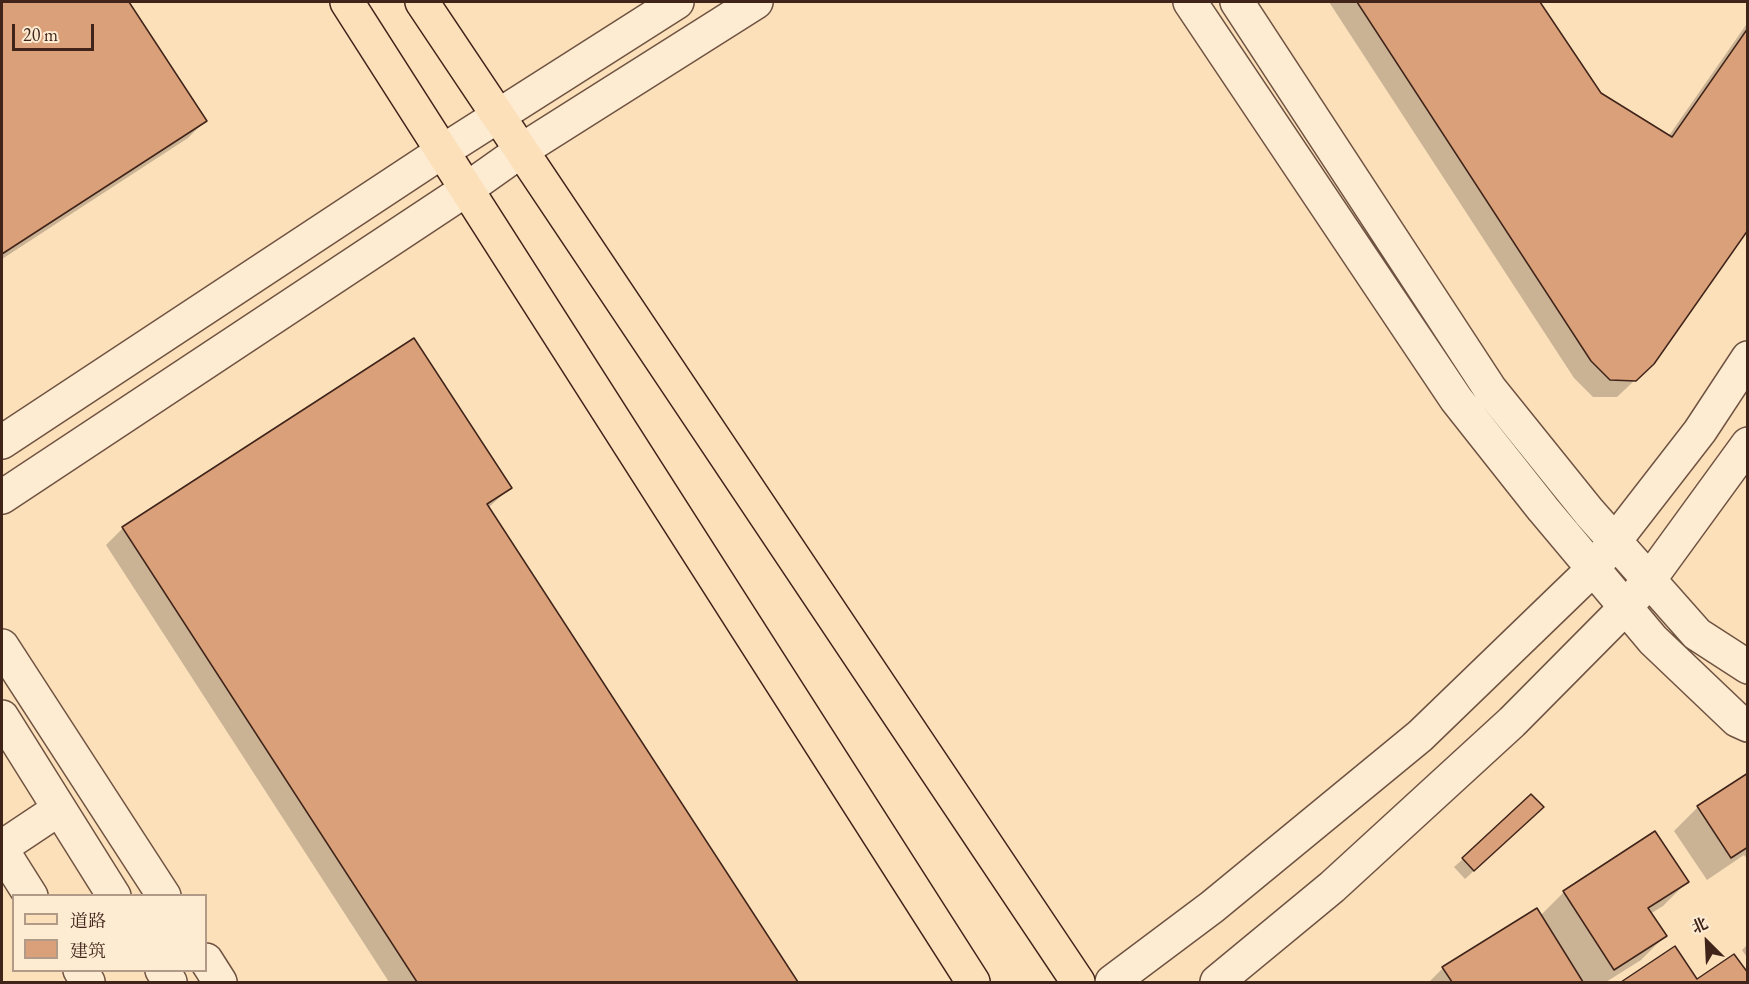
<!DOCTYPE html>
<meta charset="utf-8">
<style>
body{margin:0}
#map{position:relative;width:1749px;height:984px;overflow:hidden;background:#fce0ba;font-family:"EB Garamond","Noto Serif SC",serif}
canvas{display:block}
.frame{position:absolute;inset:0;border:3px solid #40241a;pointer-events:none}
.legend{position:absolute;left:12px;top:894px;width:195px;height:78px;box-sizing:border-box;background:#fdebd2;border:2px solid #b19b88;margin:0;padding:8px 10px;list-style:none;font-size:18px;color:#40241a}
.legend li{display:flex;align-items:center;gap:12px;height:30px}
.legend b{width:30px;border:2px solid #b19b88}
.north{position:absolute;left:1677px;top:912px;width:60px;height:60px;-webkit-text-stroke:4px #fdebd2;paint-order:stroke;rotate:336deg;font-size:16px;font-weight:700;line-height:24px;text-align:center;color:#40241a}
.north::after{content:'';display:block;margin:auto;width:21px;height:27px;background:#40241a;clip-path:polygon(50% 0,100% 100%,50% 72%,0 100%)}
.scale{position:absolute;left:12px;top:24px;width:82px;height:27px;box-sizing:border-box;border:3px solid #40241a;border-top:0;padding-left:8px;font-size:18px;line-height:21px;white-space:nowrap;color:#40241a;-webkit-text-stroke:4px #fdebd2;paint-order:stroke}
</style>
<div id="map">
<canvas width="1749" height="984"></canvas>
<div class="frame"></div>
<ul class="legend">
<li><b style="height:8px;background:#fce0ba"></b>道路</li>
<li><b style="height:16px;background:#d9a079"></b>建筑</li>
</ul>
<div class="north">北</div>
<div class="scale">20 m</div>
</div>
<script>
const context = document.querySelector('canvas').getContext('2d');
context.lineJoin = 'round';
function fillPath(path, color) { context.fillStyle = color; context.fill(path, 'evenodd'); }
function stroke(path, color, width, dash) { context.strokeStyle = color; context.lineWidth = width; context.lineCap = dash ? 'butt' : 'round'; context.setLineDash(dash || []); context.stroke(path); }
fillPath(new Path2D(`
 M2,2H127L205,121L188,138L2,259Z
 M1329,2H1538L1600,94L1668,137L1748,22V228L1653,363L1617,397H1593L1574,378Z
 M510,488L488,508L796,982H389L106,545L123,528Z
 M1748,775V860L1744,855L1707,880L1674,831L1698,807Z
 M1533,816L1465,879L1454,867L1463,859Z
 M1687,882L1663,906L1650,914L1665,936L1641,960L1606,982H1429L1443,968L1540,916L1564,892Z
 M1748,944V959L1742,950Z
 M1675,948L1697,981L1748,976V982H1624Z`), '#0003');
const building = new Path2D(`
 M2,2H129L207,121L2,254Z
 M1357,2H1540L1601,93L1672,137L1748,28V230L1654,364L1636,381L1610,380L1591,361Z
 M414,338L512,488L487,504L798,982H417L122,527Z
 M1748,773V847L1731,858L1697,806Z
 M1531,794L1544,807L1474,871L1462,858Z
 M1655,831L1689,882L1648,908L1667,936L1614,970L1563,891Z
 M1537,908L1583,982H1452L1442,967Z
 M1675,946L1697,979L1734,954L1748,973V982H1621Z`);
fillPath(building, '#d9a079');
stroke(building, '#40241a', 1.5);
const minor = new Path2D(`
 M1190,2L1456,399L1543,509L1653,640L1737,720L1748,725
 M1237,2L1490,389L1589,512L1697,634L1748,667
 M2,442L443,151L677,2
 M2,497L467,189L522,150L756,2
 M2,646L164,896
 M2,717L114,896
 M2,847L59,809
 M2,850L31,896
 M206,960L220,982
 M80,970L88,982
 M162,970L170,982
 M1112,982L1212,907L1420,736L1593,569L1700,431L1748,358
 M1217,982L1332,887L1512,722L1626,607L1649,580L1748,444`);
const major = new Path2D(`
 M347,2L973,982
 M422,2L1078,982`);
stroke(minor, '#6f5342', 36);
stroke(major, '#40241a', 36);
stroke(minor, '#fdebd2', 33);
stroke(major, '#fce0ba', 33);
</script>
